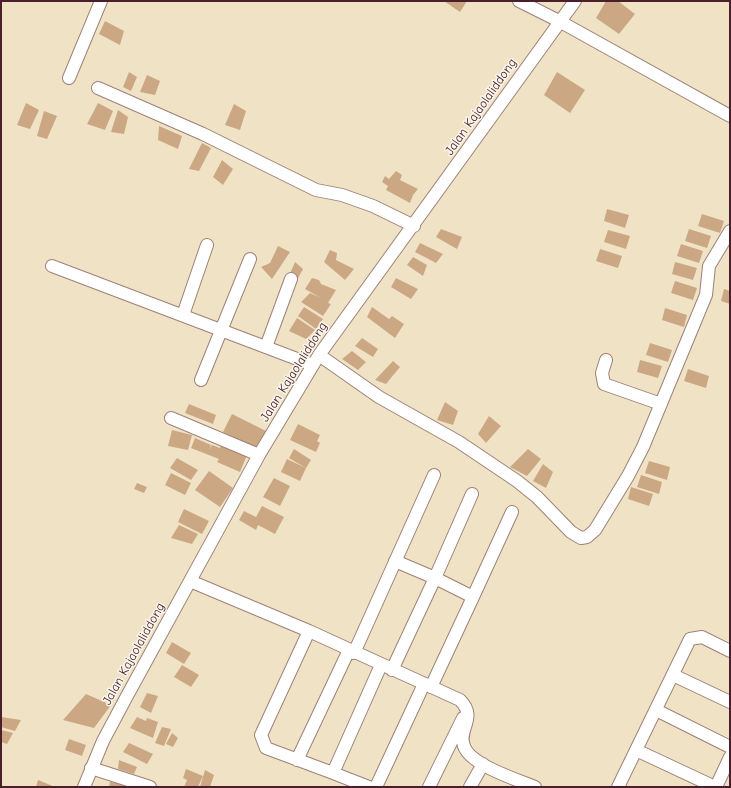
<!DOCTYPE html>
<style>
body{margin:0}
#map{position:relative;width:731px;height:788px;overflow:hidden;background:#f0e3c5;font-family:"Comic Neue",sans-serif}
canvas{display:block}
.frame{position:absolute;inset:0;border:2px solid #4a1f2b;pointer-events:none}
</style>
<div id="map">
<canvas width="731" height="788"></canvas>
<div class="frame"></div>
</div>
<script>
const context = document.querySelector('canvas').getContext('2d');
context.lineJoin = 'round';
function fillPath(path, color) { context.fillStyle = color; context.fill(path, 'evenodd'); }
function stroke(path, color, width, dash) { context.strokeStyle = color; context.lineWidth = width; context.lineCap = dash ? 'butt' : 'round'; context.setLineDash(dash || []); context.stroke(path); }
function write(font, color, halo, rows, align = 'center') {
  context.font = font + ' "Comic Neue",sans-serif'; context.lineWidth = 3; context.setLineDash([]); context.textBaseline = 'middle'; context.strokeStyle = halo; context.fillStyle = color; for (const [text, x, y, turn = 0] of rows) {
    context.save(); context.translate(x, y); context.rotate((+turn || 0) * Math.PI / 180); context.textAlign = isNaN(turn) ? turn : align; if (halo) context.strokeText(text, 0, 0); context.fillText(text, 0, 0); context.restore();
  }
}
fillPath(new Path2D(`
 M444,1H467L460,12Z
 M606,1H618L635,14L619,34L596,18Z
 M105,21L124,31L120,45L99,34Z
 M129,72L137,77L131,91L123,87Z
 M557,72L585,90L570,113L544,95Z
 M147,75L160,81L155,95L140,92Z
 M26,103L39,110L30,129L17,125Z
 M98,103L113,111L105,130L87,124Z
 M234,104L246,111L240,130L225,125Z
 M118,110L128,117L124,134L111,132Z
 M44,111L57,116L47,139L37,136Z
 M159,126L182,136L178,149L158,140Z
 M202,143L211,148L199,171L189,169Z
 M222,160L233,169L223,185L213,177Z
 M396,171L402,175L400,180L418,189L413,195L410,203L386,190L388,186L382,182L385,176L389,179Z
 M607,209L629,215L625,228L604,221Z
 M702,214L724,221L720,233L698,226Z
 M441,229L462,237L457,249L436,237Z
 M689,229L711,236L707,248L685,241Z
 M608,230L630,236L626,249L604,242Z
 M420,243L443,254L436,263L415,252Z
 M681,244L703,251L699,263L677,256Z
 M278,246L290,252L272,279L261,267L270,263Z
 M600,249L622,256L618,268L596,261Z
 M330,250L337,253L336,260L354,269L345,280L324,262Z
 M413,257L427,265L423,276L407,265Z
 M295,262L303,269L296,282L288,278Z
 M675,262L697,268L693,280L672,274Z
 M312,278L319,280L321,284L336,290L328,303L331,304L323,316L301,302L310,293L321,298L305,289Z
 M396,278L418,289L411,299L391,287Z
 M675,281L697,288L693,300L671,293Z
 M724,289L730,291V304L721,301Z
 M304,307L323,319L316,329L298,316Z
 M372,307L389,319L392,316L404,324L395,338L367,317Z
 M665,308L687,315L684,327L662,320Z
 M297,318L315,330L306,339L289,331Z
 M362,338L378,349L373,357L355,346Z
 M650,343L672,350L668,362L646,355Z
 M352,351L366,362L358,370L342,359Z
 M640,360L662,366L658,378L637,372Z
 M393,361L400,367L386,384L375,380Z
 M688,369L709,376L706,388L684,381Z
 M445,402L458,411L453,425L437,420Z
 M189,404L216,415L213,424L185,413Z
 M232,414L266,431L257,449L223,432Z
 M489,416L501,426L486,443L478,434Z
 M298,424L320,435L317,441L320,443L316,452L290,440Z
 M172,430L192,435L188,450L168,446Z
 M195,438L211,445L209,450L212,445L220,448L221,445L247,455L240,472L217,462L219,459L191,448Z
 M294,449L311,460L306,468L289,458Z
 M528,449L541,459L527,476L510,467Z
 M177,458L198,470L191,480L170,468Z
 M287,459L306,468L300,481L281,472Z
 M649,461L670,467L667,480L645,473Z
 M543,464L553,472L546,488L533,481Z
 M209,471L233,488L220,507L195,490Z
 M171,473L191,483L185,495L165,485Z
 M641,475L662,482L659,494L637,487Z
 M274,478L290,486L280,506L263,497Z
 M137,483L147,487L144,493L134,489Z
 M631,487L653,494L649,506L628,499Z
 M262,506L284,517L275,534L258,525L256,530L239,520L244,511L256,517Z
 M184,509L209,521L202,534L178,522Z
 M179,525L198,534L192,544L171,538Z
 M172,642L191,653L184,664L166,653Z
 M182,665L199,675L191,687L174,677Z
 M147,693L158,696L151,713L140,707Z
 M86,694L111,705L94,728L63,720Z
 M1,717L21,720L15,731L1,727Z
 M137,717L146,721L147,718L158,722L153,738L130,728Z
 M162,727L171,729L164,746L155,743Z
 M1,730L13,733L7,744L1,742Z
 M172,733L178,738L173,747L166,744Z
 M69,739L86,745L82,756L65,750Z
 M129,743L153,754L147,764L123,752Z
 M119,760L137,767L134,774L118,769Z
 M186,769L203,776L198,787H184L187,780L183,778Z
 M205,770L214,775L210,787H200Z
 M38,780L55,787H36Z
 M110,782L130,785V787H109Z`), '#cba883');
const minor = new Path2D(`
 M519,1L559,21L730,116
 M69,78L101,1
 M98,88L203,134L316,190L342,195L373,206L414,226
 M52,266L313,365
 M183,315L207,245
 M266,347L291,279
 M319,355L379,397L459,442L517,481L537,497L571,532L581,538L587,537L595,530L628,476L643,447L706,295L709,266L730,231
 M606,360L602,373L604,384L661,404
 M201,380L250,259
 M171,418L259,455
 M395,561L435,578L472,494
 M190,581L309,631L460,700C478,718 457,729 464,746C470,765 518,780 535,787
 M473,597L512,512
 M309,631L261,735L266,748L333,773
 M354,653L434,475
 M392,670L435,578L473,597L431,687
 M673,675L730,702
 M656,710L730,747
 M636,750L715,787
 M297,760L349,650
 M91,768L150,787
 M84,787L103,741L127,696L259,455L319,355L575,1
 M369,787L333,773L381,665
 M376,787L424,684
 M429,787L463,718
 M470,787L483,764
 M618,787L690,639L702,637L730,651
 M716,787L730,757`);
stroke(minor, '#9d8178', 14);
stroke(minor, '#fff', 12);
write('13px', '#4a1f2b', '#fbf7ec', [
 ["Jalan Kajaolaliddong",481,107,-55],
 ["Jalan Kajaolaliddong",294,372,-58],
 ["Jalan Kajaolaliddong",134,654,-61]
]);
</script>
